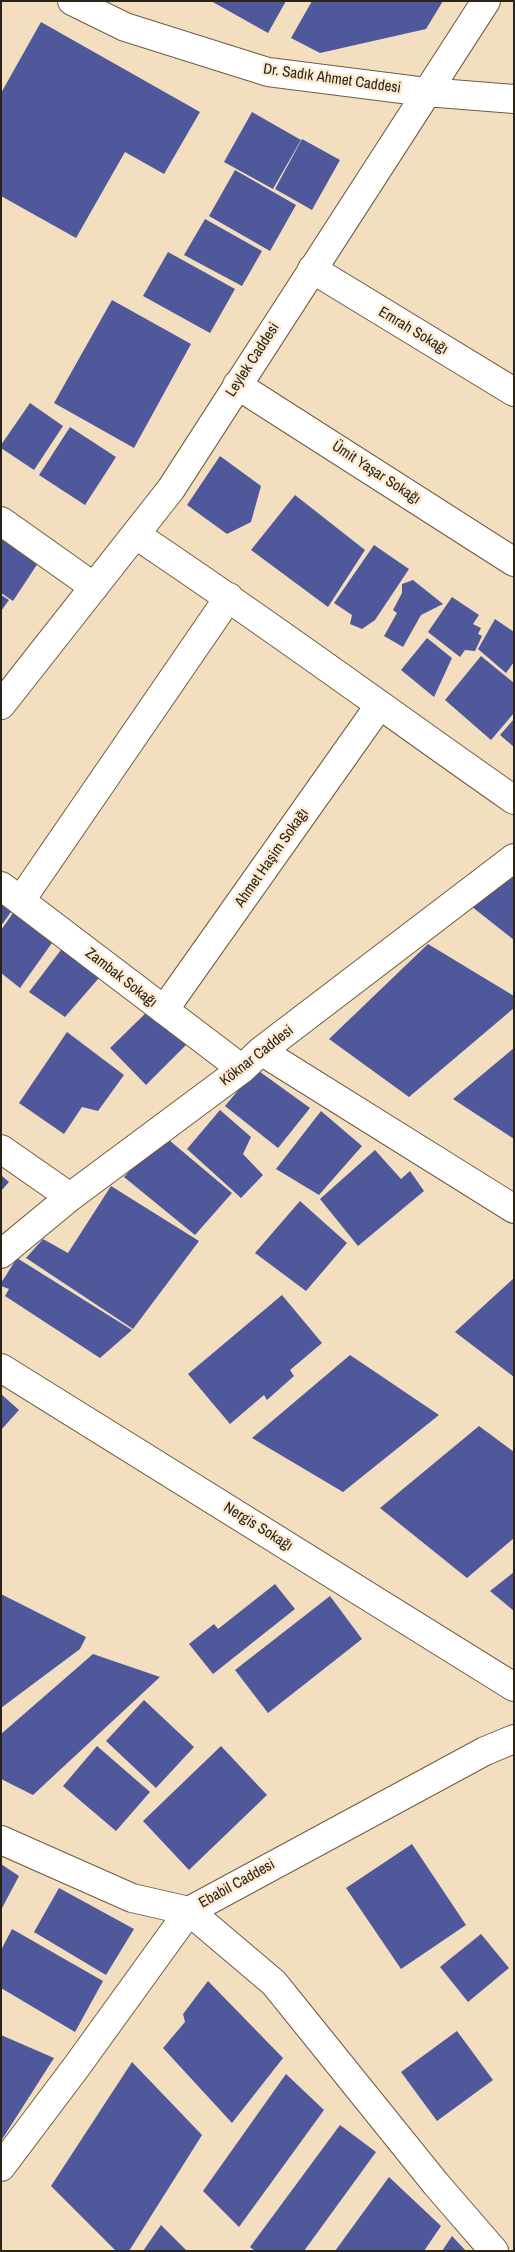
<!DOCTYPE html>
<meta charset="utf-8">
<style>
body{margin:0}
#map{position:relative;width:515px;height:2252px;overflow:hidden;background:#f3debf;font-family:"Archivo Narrow",sans-serif}
canvas{display:block}
.frame{position:absolute;inset:0;border:2px solid #2a2317;pointer-events:none}
</style>
<div id="map">
<canvas width="515" height="2252"></canvas>
<div class="frame"></div>
</div>
<script>
const context = document.querySelector('canvas').getContext('2d');
context.lineJoin = 'round';
function fillPath(path, color) { context.fillStyle = color; context.fill(path, 'evenodd'); }
function stroke(path, color, width, dash) { context.strokeStyle = color; context.lineWidth = width; context.lineCap = dash ? 'butt' : 'round'; context.setLineDash(dash || []); context.stroke(path); }
function write(font, color, halo, rows, align = 'center') {
  context.font = font + ' "Archivo Narrow",sans-serif'; context.lineWidth = 5; context.setLineDash([]); context.textBaseline = 'middle'; context.strokeStyle = halo; context.fillStyle = color; for (const [text, x, y, turn = 0] of rows) {
    context.save(); context.translate(x, y); context.rotate((+turn || 0) * Math.PI / 180); context.textAlign = isNaN(turn) ? turn : align; if (halo) context.strokeText(text, 0, 0); context.fillText(text, 0, 0); context.restore();
  }
}
fillPath(new Path2D(`
 M211,1H286L268,33Z
 M312,1H443L426,29L320,53L291,38Z
 M41,22L200,112L164,174L125,152L76,238L1,196V93Z
 M252,112L301,140L273,189L224,162Z
 M302,139L340,160L312,210L275,189Z
 M235,170L296,205L270,251L209,216Z
 M205,219L262,251L242,286L184,255Z
 M168,252L235,289L210,333L143,296Z
 M112,300L191,344L134,448L54,403Z
 M30,403L63,426L34,470L1,448V445Z
 M70,427L116,457L85,505L39,475Z
 M220,456L261,486L251,522L227,534L187,505Z
 M295,495L365,550L328,607L251,550Z
 M1,539L38,563L13,601L1,593Z
 M374,545L409,569L375,620L362,629L350,624L352,615L334,603Z
 M413,580L443,604L421,615L403,647L384,636L397,613L393,610L402,593V584Z
 M1,595L9,600L1,611Z
 M452,597L479,615L473,624L481,628L478,634L482,636L475,651L465,650L460,657L428,632Z
 M495,619L514,632V662L506,673L478,649Z
 M427,638L452,658L434,697L401,670Z
 M481,656L514,683V713L491,740L445,700Z
 M514,719V747L500,735Z
 M510,874L514,877V940L471,906Z
 M1,890L18,902L1,926Z
 M20,903L59,933L20,988L1,973V930Z
 M67,942L105,971L65,1017L29,992Z
 M428,944L514,996V1008L409,1097L329,1039Z
 M151,1008L189,1042L146,1085L110,1048Z
 M67,1032L124,1075L98,1111L82,1107L64,1134L19,1103Z
 M514,1048V1139L453,1099Z
 M256,1069L310,1108L278,1148L225,1106Z
 M220,1110L251,1137L243,1154L263,1175L241,1198L187,1149Z
 M321,1111L362,1146L319,1195L276,1169Z
 M163,1135L232,1193L195,1235L124,1177Z
 M375,1150L401,1179L410,1171L424,1191L358,1246L320,1199Z
 M1,1175L9,1182L1,1191Z
 M111,1186L199,1241L133,1329L26,1258L43,1239L68,1253Z
 M300,1201L347,1243L306,1291L255,1253Z
 M17,1258L132,1330L100,1358L5,1296L9,1289L1,1286V1283Z
 M514,1278V1377L455,1332Z
 M282,1295L322,1343L290,1370L294,1376L267,1400L264,1395L230,1424L188,1374Z
 M350,1355L439,1415L343,1492L252,1438Z
 M1,1394L19,1410L1,1430Z
 M479,1426L514,1452V1538L467,1578L380,1508Z
 M514,1572V1611L490,1591Z
 M275,1584L295,1609L213,1674L189,1644L214,1624L218,1629Z
 M1,1594L86,1637L80,1649L1,1708Z
 M330,1596L362,1639L268,1713L235,1670Z
 M93,1654L160,1677L33,1795L1,1779V1734Z
 M144,1700L194,1747L156,1788L106,1741Z
 M97,1746L150,1792L116,1831L63,1786Z
 M221,1746L267,1795L189,1870L143,1821Z
 M412,1844L466,1925L401,1969L346,1888Z
 M1,1864L19,1876L1,1910Z
 M59,1888L134,1929L106,1975L34,1932Z
 M12,1929L103,1981L75,2032L1,1988V1950Z
 M481,1934L509,1968L468,2002L440,1967Z
 M208,1981L283,2058L232,2123L163,2048L185,2022L183,2014Z
 M457,2031L493,2080L437,2121L401,2072Z
 M1,2035L54,2058L1,2141Z
 M132,2062L202,2135L129,2251H116L51,2186Z
 M286,2074L324,2110L239,2227L203,2191Z
 M340,2125L376,2152L304,2251H255L250,2247Z
 M389,2177L441,2226L424,2251H335Z
 M161,2225L187,2251H143Z
 M452,2236L466,2251H442Z`), '#50589c');
const minor = new Path2D(`
 M312,269L514,392
 M237,385L514,562
 M1,521L94,587
 M136,535C264,620 388,712 514,800
 M1,886L242,1069
 M21,900L229,597
 M164,1010L379,706
 M261,1051L514,1209
 M1,1149L70,1197
 M1,1254L70,1197L242,1069L261,1051L514,858
 M1,1368L514,1687
 M1,1840L132,1898L189,1911L274,1983L436,2184L494,2251`);
const tertiary = new Path2D(`
 M72,1L125,27L268,72L426,92L514,99
 M1,705L171,489L486,1
 M1,2167L77,2066L189,1911L485,1751L514,1739`);
stroke(minor, '#6e5c40', 30);
stroke(tertiary, '#6e5c40', 30);
stroke(minor, '#fff', 28);
stroke(tertiary, '#fff', 28);
write('15px', '#2a2317', '#fdecd3', [
 ["Dr. Sadık Ahmet Caddesi",332,79,8],
 ["Emrah Sokağı",413,331,31],
 ["Leylek Caddesi",253,360,-57],
 ["Ümit Yaşar Sokağı",376,473,33],
 ["Ahmet Haşim Sokağı",272,858,-55],
 ["Zambak Sokağı",121,978,38],
 ["Köknar Caddesi",257,1056,-38],
 ["Nergis Sokağı",258,1527,32],
 ["Ebabil Caddesi",237,1884,-29]
]);
</script>
